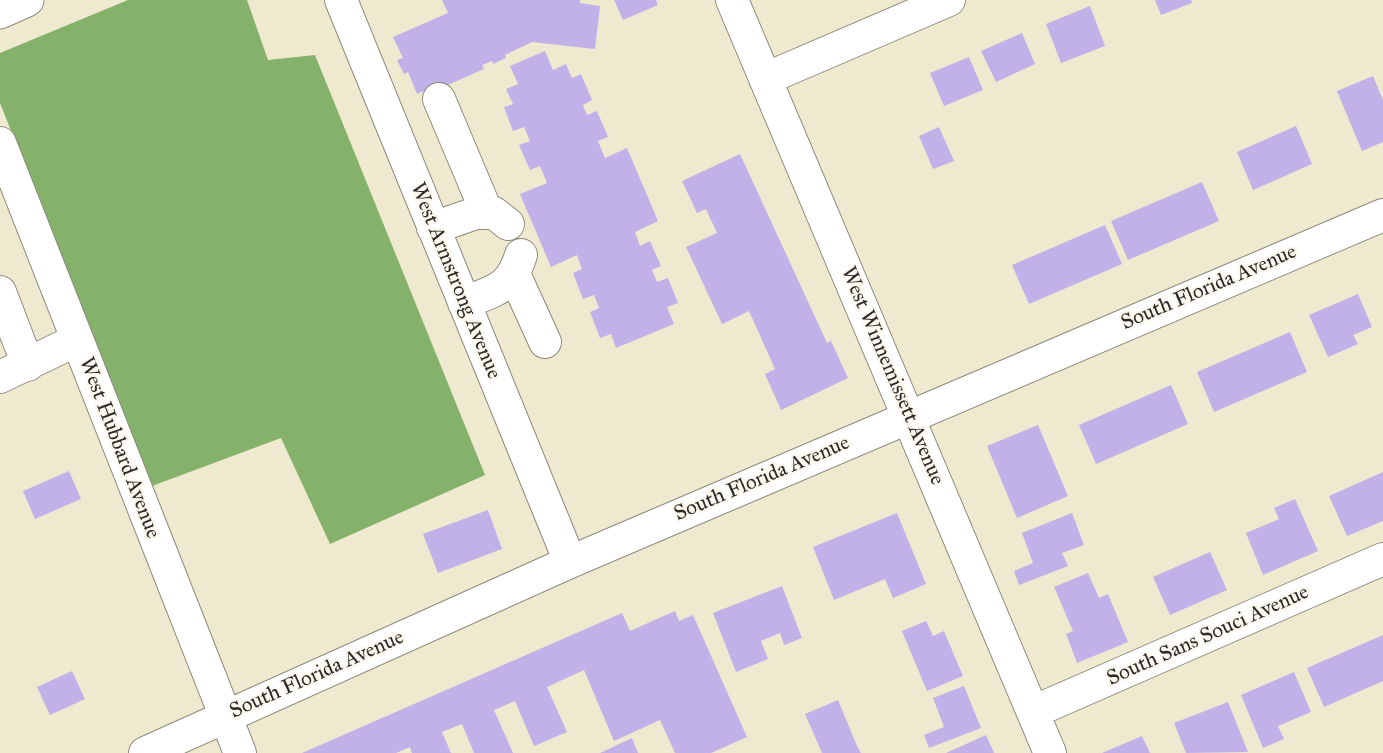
<!DOCTYPE html>
<style>
body{margin:0}
canvas{display:block;background:#efe9cf}
</style>
<canvas width="1383" height="753"></canvas>
<script>
const context = document.querySelector('canvas').getContext('2d');
context.lineJoin = 'round';
function fillPath(path, color) { context.fillStyle = color; context.fill(path, 'evenodd'); }
function stroke(path, color, width, dash) { context.strokeStyle = color; context.lineWidth = width; context.lineCap = dash ? 'butt' : 'round'; context.setLineDash(dash || []); context.stroke(path); }
function write(font, color, halo, rows, align = 'center') {
  context.font = font + ' "IM FELL Great Primer",serif'; context.lineWidth = 4.5; context.setLineDash([]); context.textBaseline = 'middle'; context.strokeStyle = halo; context.fillStyle = color; for (const [text, x, y, turn = 0] of rows) {
    context.save(); context.translate(x, y); context.rotate((+turn || 0) * Math.PI / 180); context.textAlign = isNaN(turn) ? turn : align; if (halo) context.strokeText(text, 0, 0); context.fillText(text, 0, 0); context.restore();
  }
}
fillPath(new Path2D(`
 M128,0H247L268,60L315,55L485,475L330,544L281,438L152,486L0,103V53Z`), '#84b26b');
fillPath(new Path2D(`
 M442,0H580V3L600,6L595,49L532,42L505,55L506,58L493,64L492,61L482,65L484,69L439,89L438,85L417,94L408,72L404,74L397,60L403,58L393,37L448,13Z
 M614,0H656L658,5L623,20Z
 M1155,0H1191L1192,3L1161,15Z
 M1090,6L1105,46L1061,63L1046,24Z
 M1022,33L1035,64L996,82L981,51Z
 M545,51L553,70L566,64L572,78L581,74L592,100L583,105L587,115L597,111L608,137L598,141L605,158L627,148L658,221L635,232L640,246L650,241L661,266L652,270L657,282L668,278L678,303L667,307L674,324L616,348L611,334L600,338L590,312L599,308L594,295L583,299L573,273L582,269L577,255L551,267L520,194L547,183L540,166L530,170L519,145L530,141L524,127L513,131L504,107L513,104L506,89L518,84L510,66Z
 M969,57L983,90L944,106L930,73Z
 M1373,76L1383,100V142L1362,151L1337,91Z
 M1296,126L1312,164L1253,190L1237,152Z
 M939,127L954,161L933,169L919,136Z
 M740,154L827,343L831,341L848,378L781,410L765,374L775,369L749,311L722,324L686,247L717,233L706,209L697,213L682,181Z
 M1202,182L1219,221L1128,260L1111,221Z
 M1105,225L1122,264L1029,304L1012,265Z
 M1358,294L1372,327L1353,335L1358,344L1328,357L1309,315Z
 M1290,332L1307,372L1214,412L1197,372Z
 M1171,385L1188,424L1096,464L1079,425Z
 M1038,425L1068,496L1017,518L987,446Z
 M69,471L81,499L35,519L23,491Z
 M1383,472V521L1347,536L1329,496Z
 M1295,499L1318,551L1263,575L1246,533L1279,519L1274,508Z
 M488,510L502,549L438,573L423,534Z
 M897,513L926,584L893,598L885,579L834,600L813,547Z
 M1072,513L1084,545L1062,553L1068,566L1019,585L1014,571L1033,563L1022,533Z
 M1210,552L1227,590L1170,615L1153,577Z
 M1088,573L1099,598L1108,594L1128,642L1077,663L1066,634L1073,631L1054,587Z
 M782,586L802,638L784,645L780,633L761,641L768,659L736,672L713,613Z
 M675,611L679,621L693,615L747,737L711,753H675L660,720L614,741L584,670L547,687L567,732L534,746L515,701L494,710L513,753H474L462,724L442,732L451,753H412L410,747L396,753H302L622,613L630,631Z
 M926,621L933,636L944,631L963,676L927,691L902,631Z
 M1383,635V681L1324,707L1307,668Z
 M72,671L85,699L50,715L37,687Z
 M1294,672L1311,712L1278,726L1284,739L1263,748L1241,695Z
 M964,686L981,728L929,748L924,735L944,727L933,698Z
 M838,700L857,746L861,753H822L805,714Z
 M1228,702L1248,752L1186,753L1174,723Z
 M986,735L994,753H946Z
 M1142,736L1150,753H1102Z
 M632,738L638,753H600Z`), '#c1b1e9');
const minor = new Path2D(`
 M341,0L570,562
 M732,0L1050,753
 M765,79L949,0
 M439,99L487,213
 M0,143L240,753
 M433,228L476,213H494L508,224
 M515,276L545,342
 M0,292L28,365
 M464,303C495,290 510,290 521,255
 M0,377L77,340
 M1033,712L1383,559
 M145,753L570,562L1383,215`);
const major = new Path2D(`
 M0,12L27,0`);
stroke(minor, '#8d8a7d', 34);
stroke(major, '#8d8a7d', 35);
stroke(minor, '#fff', 32);
stroke(major, '#fff', 33);
write('21px', '#2b2b2b', '#fbf7ec', [
 ["West Armstrong Avenue",455,281,68],
 ["South Florida Avenue",1209,288,-23],
 ["West Winnemissett Avenue",892,376,67],
 ["West Hubbard Avenue",119,448,69],
 ["South Florida Avenue",762,479,-23],
 ["South Sans Souci Avenue",1208,636,-24],
 ["South Florida Avenue",317,675,-24]
]);
</script>
